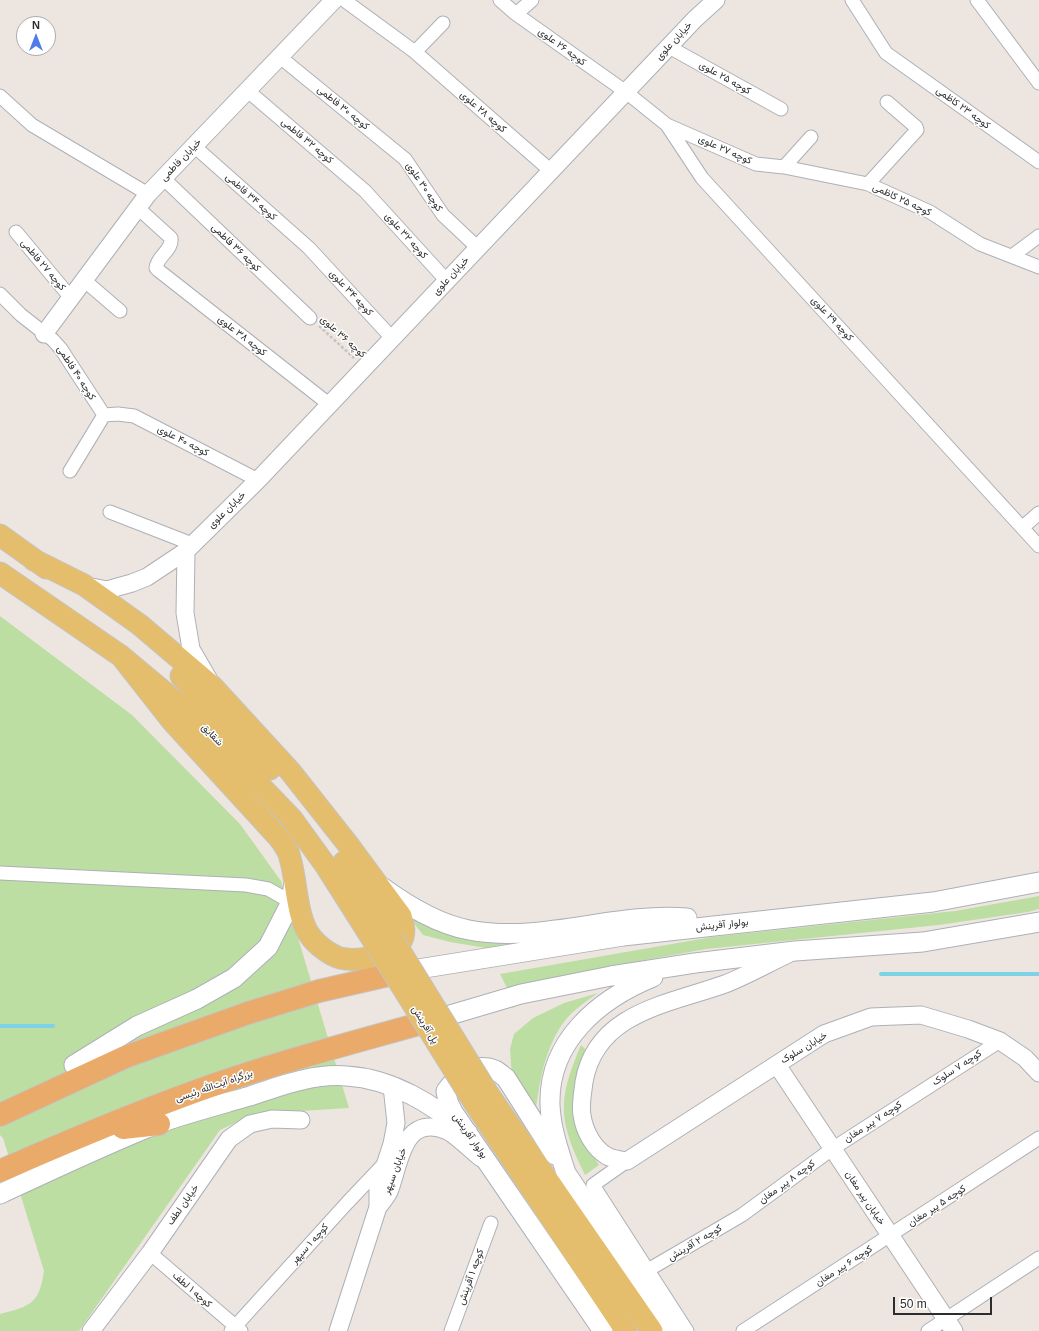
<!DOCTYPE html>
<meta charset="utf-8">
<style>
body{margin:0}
#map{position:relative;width:1039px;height:1331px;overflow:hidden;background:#ede6e0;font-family:Arial,sans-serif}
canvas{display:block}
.north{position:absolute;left:16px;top:16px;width:40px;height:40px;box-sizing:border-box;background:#fff;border:1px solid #ababab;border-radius:50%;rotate:0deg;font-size:11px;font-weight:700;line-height:16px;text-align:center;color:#2d2d2d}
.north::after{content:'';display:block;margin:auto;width:14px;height:18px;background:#507bea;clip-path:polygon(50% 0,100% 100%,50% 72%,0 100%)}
.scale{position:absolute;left:893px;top:1297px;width:99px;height:18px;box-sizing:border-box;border:2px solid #2d2d2d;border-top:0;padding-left:5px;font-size:12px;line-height:14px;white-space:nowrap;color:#2d2d2d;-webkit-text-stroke:3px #fff;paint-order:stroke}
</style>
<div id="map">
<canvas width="1039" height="1331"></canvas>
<div class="north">N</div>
<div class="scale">50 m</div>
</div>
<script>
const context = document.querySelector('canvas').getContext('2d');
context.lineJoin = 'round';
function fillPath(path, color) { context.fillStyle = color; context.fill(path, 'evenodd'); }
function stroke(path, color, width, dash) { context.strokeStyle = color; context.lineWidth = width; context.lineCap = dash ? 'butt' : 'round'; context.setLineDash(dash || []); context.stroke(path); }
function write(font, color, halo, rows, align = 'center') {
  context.font = font + ' Arial,Vazirmatn,sans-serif'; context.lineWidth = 3; context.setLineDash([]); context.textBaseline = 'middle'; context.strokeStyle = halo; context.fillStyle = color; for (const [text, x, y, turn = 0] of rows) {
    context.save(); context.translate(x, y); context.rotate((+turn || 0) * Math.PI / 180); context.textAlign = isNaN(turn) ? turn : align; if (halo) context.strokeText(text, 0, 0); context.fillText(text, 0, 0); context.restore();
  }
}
fillPath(new Path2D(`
 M0,616L132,715L240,824L281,881L349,1108L254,1114L220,1130L79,1331H0V1314C31,1306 39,1304 44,1271L3,1138L0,1135Z
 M1039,896V909L1028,912L939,925L706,949L635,962L581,975L512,1008L508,990L500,974L712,937L955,911Z
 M406,913L430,926L627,924L492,949L450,942L423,935Z
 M598,993C585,1002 570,1012 561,1026C545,1051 540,1079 536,1108L512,1078L510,1049L514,1034L533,1018L564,1003Z
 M581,1045L585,1049L573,1099L579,1131L599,1165L585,1175C558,1120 557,1101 581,1045Z`), '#bcdea2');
stroke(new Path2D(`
 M881,974H1039
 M0,1026H53`), '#7dd3e5', 4);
const minor = new Path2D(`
 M344,0L415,52L551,171
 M500,0L516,14L626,92L667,125L702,178L1039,546
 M852,0L886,53L1039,162
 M977,0L1039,83
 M516,14L532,0
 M669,47L781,109
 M415,52L443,23
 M280,57L405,159L443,215L478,248
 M248,91L365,191L447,281
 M0,96L32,125L148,194
 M667,125L756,164L784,167L868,184L930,212L980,244L1039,267
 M194,146L309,248L392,338
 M784,167L811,137
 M163,178L310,318
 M868,184L917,130L916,127L887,102
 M138,208L171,238C173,250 157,256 156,268L158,270L330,405
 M16,232L71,298
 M1012,256L1039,236
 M85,281L120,311
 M0,294L21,315L53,340L61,349L104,415
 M104,415L118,414L134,416L258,480
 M70,471L104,415
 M110,512L192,544
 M1023,527L1039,513
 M0,873L246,885L268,889L291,902
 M627,1161L593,1185L687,1331
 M150,1253L241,1331
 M648,1270L742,1215L832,1149L1000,1041
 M231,1331L347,1203L384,1164
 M451,1331L491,1223
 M743,1331L1039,1138
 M928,1331L1039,1258`);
const tertiary = new Path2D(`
 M44,334L148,194L334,0
 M186,551L258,480L695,19L716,0
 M87,586L107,590L132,583L147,577L186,551L185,613L191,649L209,680
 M788,954C767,964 746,976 725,984C669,1004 596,1012 584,1082C583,1092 580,1105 582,1115C584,1130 593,1148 607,1156C612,1159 621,1160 627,1161L824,1034L871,1017L921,1015L968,1029L1000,1041L1025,1058L1039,1073
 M777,1065L954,1331
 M378,1207V1187L392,1144L396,1123L392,1086
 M91,1331L150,1253L229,1139L250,1124L272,1119L301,1120
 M338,1331L378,1207C382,1202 388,1196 390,1189C400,1162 403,1115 445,1130C453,1132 473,1152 481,1158`);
const secondary = new Path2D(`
 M382,887C408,906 437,924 469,930C542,944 614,912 687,918
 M406,971L623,936L933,902L1039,882
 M653,977C599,999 548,1041 550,1105C551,1129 559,1151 566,1173L672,1331
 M433,1020L521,994L611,976L695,963L795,951L923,942L1039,922
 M74,1065L137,1026L197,999L234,978L268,947L291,902L294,882
 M555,1155L506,1078C503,1076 499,1072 495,1070C477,1062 456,1076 446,1091L448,1102L453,1112L603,1331
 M0,1194C52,1170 104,1145 157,1124C187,1113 219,1105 250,1096C280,1086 314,1073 347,1076C393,1079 432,1104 468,1133`);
const primary = new Path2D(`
 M0,535L46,568
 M34,560L84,585L140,625L213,687L290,771L350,847L401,916C403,924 405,929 403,937C397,956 357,962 340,958C330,955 317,945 311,937C296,918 297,881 290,858C289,851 284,845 280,839L172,721L121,656
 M0,573L121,656L193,716L292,819L326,866L376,945
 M181,676L270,769
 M344,862L392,938
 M489,1095L652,1331
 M475,1104L626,1331`);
const trunk = new Path2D(`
 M0,1115L125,1057L248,1013L319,991L406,971
 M123,1128L159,1124
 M0,1171C73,1139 146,1108 222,1082C291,1058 363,1040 433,1020`);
stroke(minor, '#adb0b7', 15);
stroke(tertiary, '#adb0b7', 19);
stroke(secondary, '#adb0b7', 21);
stroke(primary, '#c4c4c4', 23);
stroke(trunk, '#c4c4c4', 24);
stroke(new Path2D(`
 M319,326L354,358`), '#c4c4c4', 2.5, [3, 2]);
stroke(minor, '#fff', 13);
stroke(tertiary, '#fff', 17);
stroke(secondary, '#fff', 19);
stroke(primary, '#e5be6d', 21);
stroke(trunk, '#eaaa6a', 22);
const primaryBridge = new Path2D(`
 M392,938L489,1095
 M376,945L475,1104`);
stroke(primaryBridge, '#c4c4c4', 23, []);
stroke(primaryBridge, '#e5be6d', 21);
write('10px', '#2d2d2d', '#fff', [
 ["خیابان علوی",674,41,-47],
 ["کوچه ۲۶ علوی",562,47,36],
 ["کوچه ۲۵ علوی",725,78,29],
 ["کوچه ۳۰ فاطمی",343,108,39],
 ["کوچه ۲۳ کاظمی",963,108,36],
 ["کوچه ۲۸ علوی",483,112,41],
 ["کوچه ۳۲ فاطمی",307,141,40],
 ["کوچه ۲۷ علوی",725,150,24],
 ["خیابان فاطمی",181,160,-46],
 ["کوچه ۳۰ علوی",424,187,56],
 ["کوچه ۳۴ فاطمی",251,197,42],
 ["کوچه ۲۵ کاظمی",902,200,25],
 ["کوچه ۳۲ علوی",406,236,48],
 ["کوچه ۳۶ فاطمی",236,248,44],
 ["کوچه ۲۷ فاطمی",43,265,50],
 ["خیابان علوی",451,276,-47],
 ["کوچه ۳۴ علوی",351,293,47],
 ["کوچه ۲۹ علوی",832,319,47],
 ["کوچه ۳۸ علوی",242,336,38],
 ["کوچه ۳۶ علوی",343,337,42],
 ["کوچه ۴۰ فاطمی",76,373,57],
 ["کوچه ۴۰ علوی",183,441,27],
 ["خیابان علوی",227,510,-44],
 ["شقایق",212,735,46],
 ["بولوار آفرینش",722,925,-6],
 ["پل آفرینش",425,1025,58],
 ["خیابان سلوک",804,1048,-31],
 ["کوچه ۷ سلوک",957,1068,-33],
 ["بزرگراه آیت‌الله رئیسی",214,1086,-19],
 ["کوچه ۷ پیر مغان",873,1122,-33],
 ["بولوار آفرینش",470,1136,55],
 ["خیابان سپهر",395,1171,-69],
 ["کوچه ۸ پیر مغان",787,1182,-36],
 ["خیابان پیر مغان",865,1198,56],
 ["خیابان لطف",183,1205,-55],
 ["کوچه ۵ پیر مغان",937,1206,-33],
 ["کوچه ۲ آفرینش",695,1243,-31],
 ["کوچه ۱ سپهر",310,1244,-48],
 ["کوچه ۶ پیر مغان",844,1266,-33],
 ["کوچه ۱ آفرینش",471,1277,-70],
 ["کوچه ۱ لطف",192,1290,41]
]);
</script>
